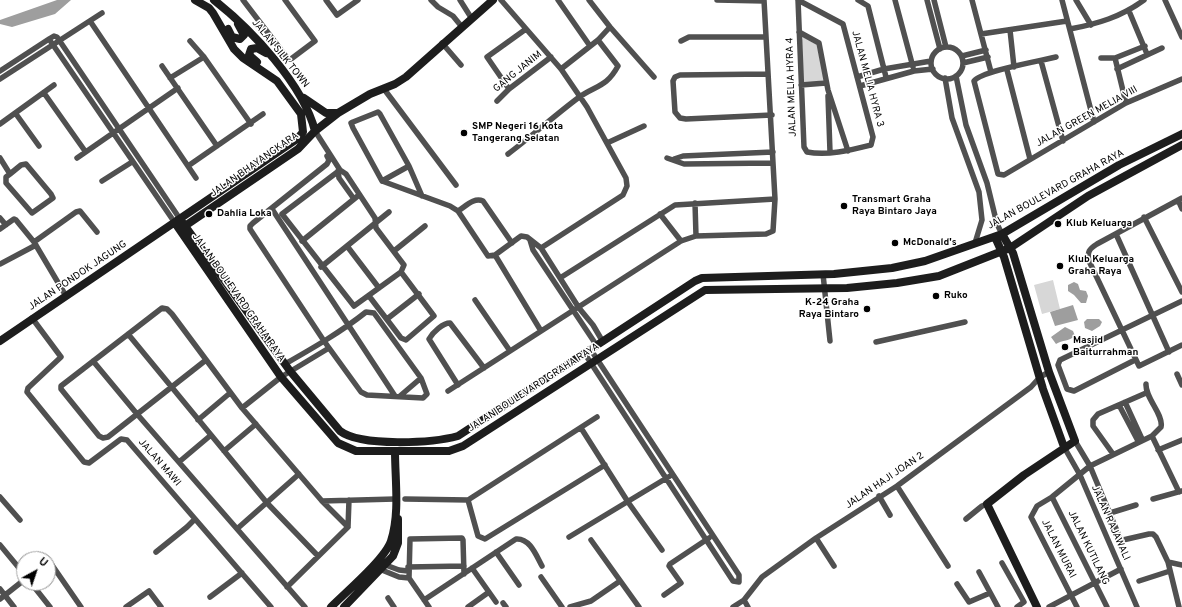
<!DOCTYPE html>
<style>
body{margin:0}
#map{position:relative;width:1182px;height:607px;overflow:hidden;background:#fff;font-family:Overpass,sans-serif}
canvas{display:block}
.north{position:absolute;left:16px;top:551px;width:40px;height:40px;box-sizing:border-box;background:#fff;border:1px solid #999;border-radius:50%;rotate:40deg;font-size:11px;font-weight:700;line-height:16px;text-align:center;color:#000}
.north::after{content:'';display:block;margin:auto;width:14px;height:18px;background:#000;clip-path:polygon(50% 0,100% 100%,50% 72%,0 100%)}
</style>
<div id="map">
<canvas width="1182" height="607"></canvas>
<div class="north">U</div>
</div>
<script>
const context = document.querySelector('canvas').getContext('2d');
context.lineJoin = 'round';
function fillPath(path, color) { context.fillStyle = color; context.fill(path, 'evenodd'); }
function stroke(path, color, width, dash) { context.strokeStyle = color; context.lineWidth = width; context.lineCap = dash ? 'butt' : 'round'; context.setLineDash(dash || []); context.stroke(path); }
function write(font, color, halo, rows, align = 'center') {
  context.font = font + ' Overpass,sans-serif'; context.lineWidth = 3; context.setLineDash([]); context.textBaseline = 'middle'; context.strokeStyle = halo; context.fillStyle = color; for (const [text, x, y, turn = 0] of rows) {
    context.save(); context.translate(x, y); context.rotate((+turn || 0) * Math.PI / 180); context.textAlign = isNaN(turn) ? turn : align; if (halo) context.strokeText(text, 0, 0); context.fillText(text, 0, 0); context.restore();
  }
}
fillPath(new Path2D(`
 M803,37L817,45L824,80L803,84L802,40Z
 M1053,280L1060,309L1042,314L1034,285Z`), '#d7d7d7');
fillPath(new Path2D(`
 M57,0H71L55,14L12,27L0,24V20Z
 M1074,282L1078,284L1080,290L1086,291L1088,296L1086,303H1081L1074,295L1068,291V285Z
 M1073,305L1078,320L1055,326L1050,312Z
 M1087,319H1099L1102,322L1100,326L1092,331L1085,328L1084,322Z
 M1065,327L1073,331L1075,336C1070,341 1062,340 1056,344L1051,337Z`), '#9e9e9e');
stroke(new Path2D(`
 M243,0L288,59H291L315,41L285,0
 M326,0L337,15L358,0
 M431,0L438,7L453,16L462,27
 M460,0L472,19
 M501,0L561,69L587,107L626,178L627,186L623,195L541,248
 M558,0L590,46
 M589,0L610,27L654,77
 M717,0L764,1
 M798,0L804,147L807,152C828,156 851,150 871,145L873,137L843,24L798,0
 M858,0L868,6L886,77
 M895,0L913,67
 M927,0L940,49
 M934,0L946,47
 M972,0L991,72
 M1062,0L1094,122
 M1076,0L1091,25
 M1165,0L1182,37
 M1129,11L1147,54
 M90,21L196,178
 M1070,29C1097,24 1121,17 1144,0
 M1010,30L1014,67
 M799,32L819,43L828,90L848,151
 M981,34L1067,21
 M49,39L175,223
 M190,41L204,57L251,124
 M681,41L689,37H765
 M442,43L461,65
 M931 63a16 16 0 1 1 32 0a16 16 0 1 1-32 0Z
 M962,56L986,50
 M1056,57C1040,61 981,71 974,81L998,174L1004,175L1126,103L1182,79
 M1101,58H1115L1145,46
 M1115,58L1126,103
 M1041,61L1063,141
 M963,63L988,57
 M162,66L217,146
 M561,69L598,40L610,27
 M1117,69L1162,48
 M1007,70L1030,159
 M0,71L49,39L54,36L57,37L180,219
 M768,74L680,75L675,77L673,81L675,112L680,118L686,119L772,115
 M956,76L966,125L987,183L997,224L1002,234
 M857,77L884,69L931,61
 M170,78L204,57
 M945,78L952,118L979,192L982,220L975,243
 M0,79L102,13
 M801,85L826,83
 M860,86L914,71L933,69
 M384,89L456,185
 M509,89L487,57L526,29
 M44,93L85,151
 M828,96L830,152
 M497,101L509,89L551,57
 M16,114L39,146
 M0,124L54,85
 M315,131L340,170L346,174L375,218L376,228L404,265L401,272L354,306L282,214L340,170
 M607,143L644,126
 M508,154C532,136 554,116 578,98C596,85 606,88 618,66L598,40
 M0,158L10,174L21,165L26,164L51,194L53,198L32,213L6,183V177L10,174
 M77,158L178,88
 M667,158L684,164L773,163
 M674,159L683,156L773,152
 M188,166L263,114
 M338,171L339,178L354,199
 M102,181L132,162
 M382,181L409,166
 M422,196L409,166L380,114L378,112L353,122L351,123L353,128L382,181L450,206L458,211L488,256L495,255L521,236L527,237L541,248L579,308L593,325L603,342
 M1182,198L1097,244C1089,249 1087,252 1089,261L1139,366L1182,345
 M1178,200L1182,209
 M695,203L696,236
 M272,209L395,396
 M458,211C466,206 474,197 483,201L512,243
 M660,214L681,241
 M1144,217L1182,292
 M0,218L6,225
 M0,229L14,219L16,220L34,242L66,296
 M1116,234L1169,352
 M530,240L533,250L597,346
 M302,241L359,195
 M34,242L76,212L80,211L97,232
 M347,246L379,288
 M394,251L425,226
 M495,255L541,331
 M0,264L36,245
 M321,267L389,212
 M823,274L830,341
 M560,278L675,205L775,199
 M369,296L401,338L406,340L434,316L401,272
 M475,300L510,351
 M32,318L61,357L28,388L27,392L84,462L89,463L121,439L127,440L271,607
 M387,319L419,294
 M128,334L267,503L318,556
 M876,342L965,322
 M585,354L733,581L739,582V575L591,350
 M206,360L108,437L103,438L99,436L61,389V386L162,308L167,309L172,314L242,408L322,501L348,527
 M1135,360L1074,391L1067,389L1058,365L1060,360L1182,301
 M93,361L137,414L305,607
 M285,364C313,348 341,332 366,312L374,313L421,378L427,394L423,398L367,395L361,392L324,341L250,229V226L253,223L327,164L329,160L327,156
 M1177,374L1182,385
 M458,385L429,339C433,332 443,323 450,323L484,368
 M448,391L681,241L696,236L766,234L773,231L775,199L764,0
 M400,396L421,378
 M1125,402L1142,439
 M1119,405L1138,441
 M242,408L281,377L329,348
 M198,420L230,393
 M581,428L628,502L662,550
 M1152,436L1179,492
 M1075,441L1090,466L1120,538L1123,540L1149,534H1153L1156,537L1168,562L1179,607
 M1064,447L1080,475L1137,607
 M1158,450L1182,440
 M224,451L256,424
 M1113,454L1093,426V420L1098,414L1146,393
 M179,462L211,435
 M897,486L948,566
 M879,496L890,515
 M0,497L20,520
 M1052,497L1107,607
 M405,499L468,500L597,417
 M1153,499L1182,491
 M468,500L478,536L485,539L605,465
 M322,501L395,499
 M1110,513L1136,505
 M966,519L982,506L987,504
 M238,528L299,474
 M569,537L670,476
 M816,538L834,566
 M591,540L639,607
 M0,545L24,574
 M156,552L187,527L195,519
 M496,552L519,585
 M1168,562L1182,565
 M48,563L52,565L81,607
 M1002,563L1024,602L1017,607
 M383,564L399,570L408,571
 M408,567L464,566
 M377,568L399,577L409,578
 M472,568L496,602
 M979,572L998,607
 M541,577L562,607
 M1139,581L1170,571
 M31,583L50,607
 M957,584L969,602L990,593
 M287,587L348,527L349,500
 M0,589L14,607
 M664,595L681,583L669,566L670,564L709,538
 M210,597L242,573
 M388,598L394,607
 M0,599L24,580
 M424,600L516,539C530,538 536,555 542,566
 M744,600L748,607
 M503,603L506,607
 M126,607L149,591L161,607
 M429,607L409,578L410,539L462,538L463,540L464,574
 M468,607L489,592
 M570,607L591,601L620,581
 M733,607L744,600L762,577L816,538L897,486L1031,387L1040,377L1049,372
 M1049,607L1121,569
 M1077,607L1031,517L1037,506L1052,497L1090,466L1152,436L1161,427C1164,415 1145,398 1146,384`), '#505050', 5.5);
stroke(new Path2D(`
 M214,0C251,29 303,84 315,131
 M228,29L232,37L240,39L244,35L238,24
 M257,62L249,55L251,49L257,48L266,53
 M304,98L326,113H337
 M180,219L290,371L340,431C361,447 433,443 458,436L695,281L702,278L834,274L892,268L925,261L1002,234L1119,165L1182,134
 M175,223L281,377L338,443L356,451H449L463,446L705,290L847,288L897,283L939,276L1010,248L1088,196L1182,145
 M182,228L298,149L315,131L338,113L370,94L395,84L406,77L493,0
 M1002,234L1013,253L1049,372L1075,441L1024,475L987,504L1037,607
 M995,237L1004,257L1043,389L1064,447
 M0,341L297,139L303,132L301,114L277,81L243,58L234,49L213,13L209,8L195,0
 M331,607C346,592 385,559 391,541C400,513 395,480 395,451
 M344,607L393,556L398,543V519`), '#1d1d1d', 8);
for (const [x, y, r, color] of [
 [464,133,4,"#000"],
 [844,206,4,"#000"],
 [209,214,4,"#000"],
 [1058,224,4,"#000"],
 [895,243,4,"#000"],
 [1060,266,4,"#000"],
 [936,296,4,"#000"],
 [867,309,4,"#000"],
 [1065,347,4,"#000"]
]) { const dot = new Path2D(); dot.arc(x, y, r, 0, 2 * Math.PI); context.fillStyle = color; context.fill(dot); stroke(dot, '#fff', 1.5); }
write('10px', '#000', '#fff', [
 ["JALAN SILK TOWN",280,54,51],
 ["GANG JANIM",518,72,-39],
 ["JALAN MELIA HYRA 3",867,79,75],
 ["JALAN MELIA HYRA 4",792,87,-92],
 ["JALAN GREEN MELIA VIII",1087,117,-29],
 ["JALAN BHAYANGKARA",255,165,-35],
 ["JALAN BOULEVARD GRAHA RAYA",1056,190,-29],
 ["JALAN PONDOK JAGUNG",78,276,-34],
 ["JALAN BOULEVARD GRAHA RAYA",238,298,55],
 ["JALAN BOULEVARD GRAHA RAYA",534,388,-33],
 ["JALAN MAWI",159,463,49],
 ["JALAN HAJI JOAN 2",885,481,-34],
 ["JALAN RAJAWALI",1110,523,66],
 ["JALAN KUTILANG",1088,548,64],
 ["JALAN MURAI",1058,549,63]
]);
write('bold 10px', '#000', '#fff', [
 ["SMP Negeri 16 Kota",472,127],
 ["Tangerang Selatan",472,139],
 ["Transmart Graha",852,200],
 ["Raya Bintaro Jaya",852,212],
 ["Dahlia Loka",217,214],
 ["Klub Keluarga",1066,224],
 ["McDonald's",903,243],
 ["Klub Keluarga",1068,260],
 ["Graha Raya",1068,272],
 ["Ruko",944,296],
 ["K-24 Graha",859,303,"right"],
 ["Raya Bintaro",859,315,"right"],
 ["Masjid",1073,341],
 ["Baiturrahman",1073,353]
], 'left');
</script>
